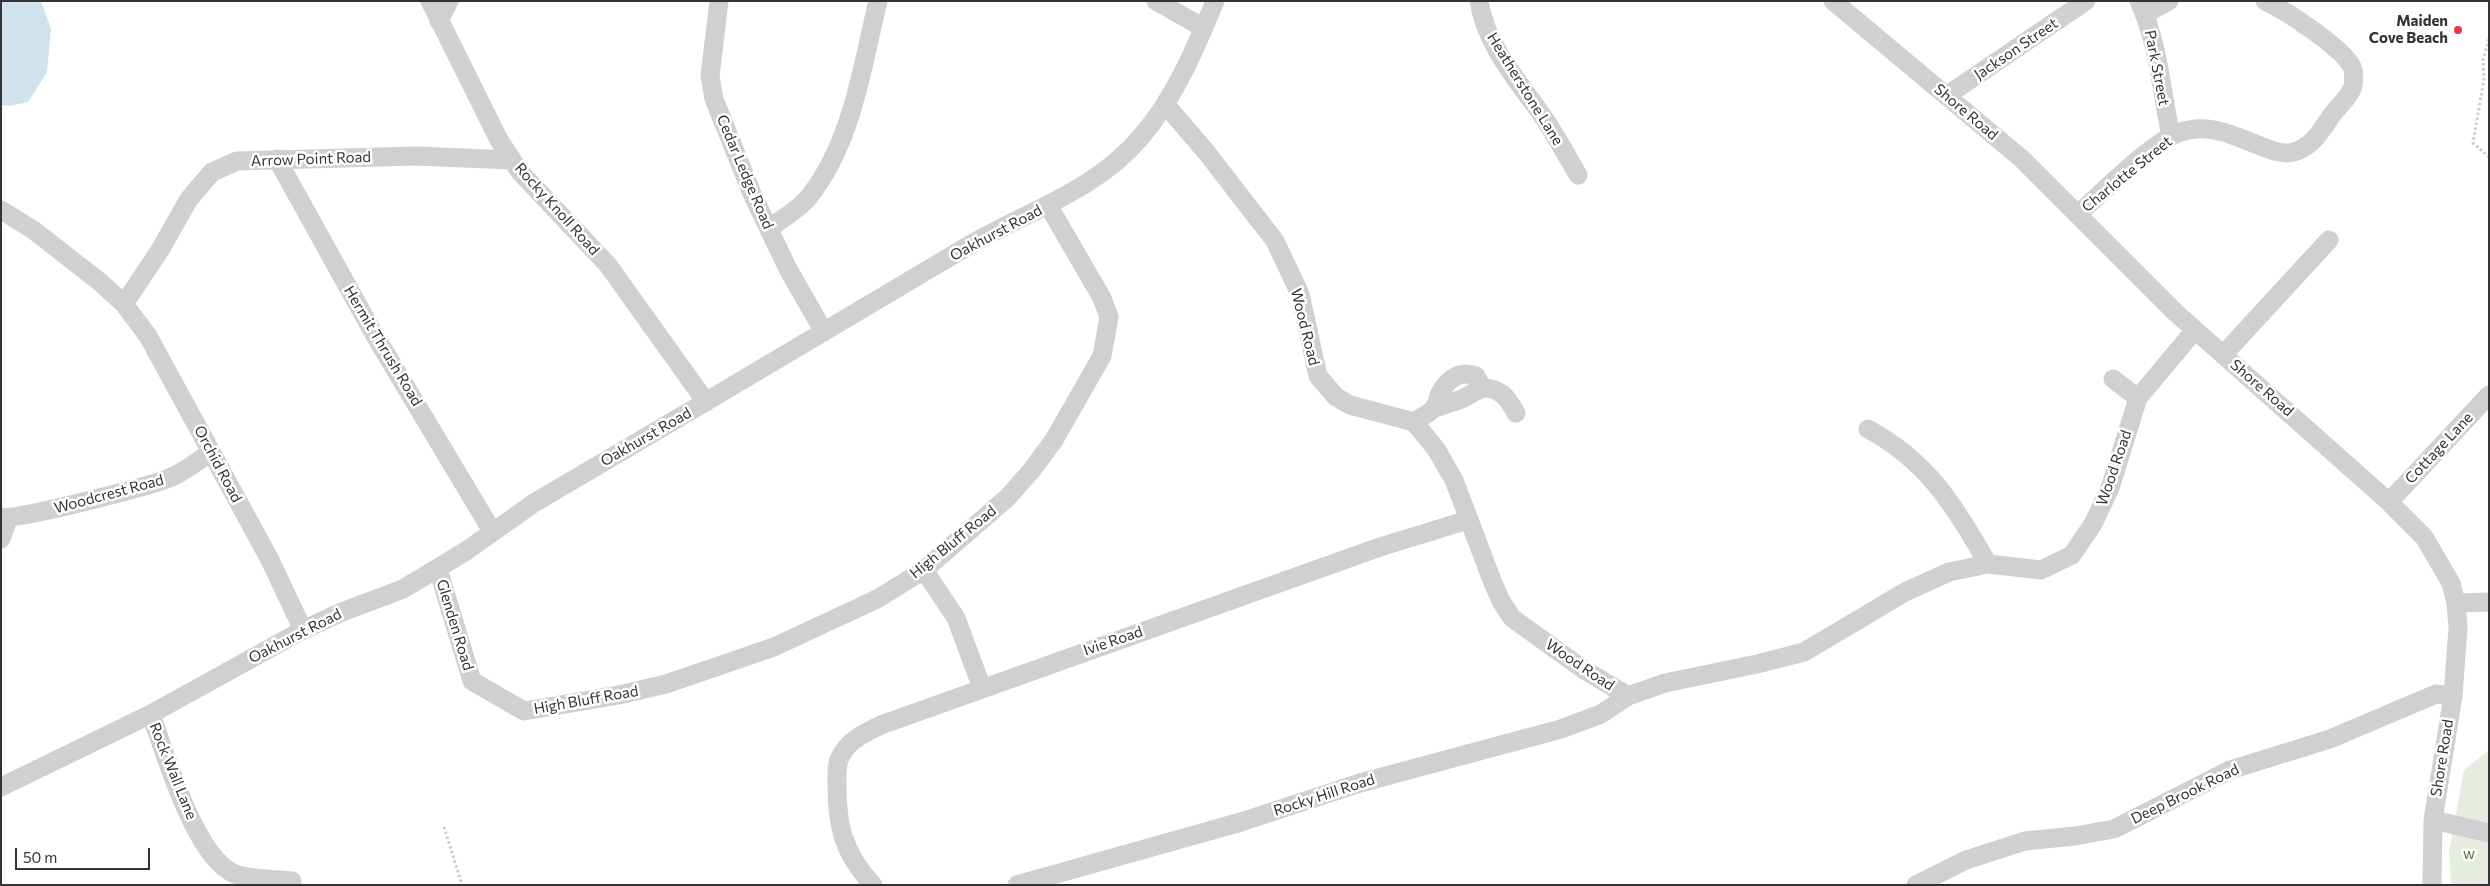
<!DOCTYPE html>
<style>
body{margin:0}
#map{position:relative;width:2490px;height:886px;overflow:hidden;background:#fff;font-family:Commissioner,sans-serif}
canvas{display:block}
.frame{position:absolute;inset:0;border:2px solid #333;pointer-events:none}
.scale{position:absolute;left:15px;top:848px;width:135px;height:22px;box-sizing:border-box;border:2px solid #333;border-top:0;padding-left:6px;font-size:15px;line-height:18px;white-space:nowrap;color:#333;-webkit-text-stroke:4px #fff;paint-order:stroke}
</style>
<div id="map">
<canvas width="2490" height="886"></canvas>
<div class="frame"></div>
<div class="scale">50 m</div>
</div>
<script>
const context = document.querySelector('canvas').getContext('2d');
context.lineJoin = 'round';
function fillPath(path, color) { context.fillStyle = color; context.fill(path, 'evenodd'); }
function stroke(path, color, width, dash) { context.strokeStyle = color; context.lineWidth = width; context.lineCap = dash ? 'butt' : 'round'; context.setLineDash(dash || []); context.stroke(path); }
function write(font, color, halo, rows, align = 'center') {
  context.font = font + ' Commissioner,sans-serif'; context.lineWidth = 5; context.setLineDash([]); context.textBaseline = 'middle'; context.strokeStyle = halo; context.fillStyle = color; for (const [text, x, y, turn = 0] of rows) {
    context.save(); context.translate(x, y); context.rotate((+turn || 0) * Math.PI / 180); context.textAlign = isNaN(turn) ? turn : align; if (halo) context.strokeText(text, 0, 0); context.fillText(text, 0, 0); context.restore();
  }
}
fillPath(new Path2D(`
 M2489,750V885H2451L2449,853L2464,770Z`), '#e6ecdf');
fillPath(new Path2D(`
 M1,1H41L51,29L47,72L28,102L9,106L1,105Z`), '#cfe2ee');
stroke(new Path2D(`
 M2489,39L2483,60L2484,79L2473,143L2489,157
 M444,827L462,885`), '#cdcdcd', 3, [2.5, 2.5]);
stroke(new Path2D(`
 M430,1L499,140L520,172L608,265L706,402
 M719,1L710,76L714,99L753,196L788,269L824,332
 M1156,1L1204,28
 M1479,1C1486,46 1519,82 1544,118C1556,136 1567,156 1578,175
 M1833,1L2022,159L2176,313L2389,502L2424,537L2451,583L2456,603L2458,628L2453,696L2433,820L2432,885
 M2139,1C2159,45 2161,90 2171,136
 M2145,14L2169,1
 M439,21L449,1
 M1946,96L2086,1
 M1165,104L1207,153L1275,241L1300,294L1318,376L1336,397L1350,405L1414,422L1436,449L1454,480L1493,583L1501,601L1512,618L1583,669L1628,696L1665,683L1757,664L1804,652L1905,592L1949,572L1988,564L2041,570L2072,555L2093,524L2110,488L2138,398L2195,330
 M277,159L374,334L492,531
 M1,210L32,229L100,282L124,304L148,336L270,560L303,630
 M2078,214C2103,192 2153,141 2181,132C2225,117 2267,160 2294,152C2312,147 2321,131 2331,116C2337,108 2351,95 2353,86C2354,82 2354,71 2352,67C2343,48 2285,10 2265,1
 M769,229C781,219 798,210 808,198C852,144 862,67 878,1
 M124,304L160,250L189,199L212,172L237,161L416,156L512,160
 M2223,355L2329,240
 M2113,379L2138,398
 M1482,388C1501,388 1507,397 1516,413
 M1414,422C1420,418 1429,414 1434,408C1437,404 1438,398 1440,393C1448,378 1461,370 1476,376L1482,388L1462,399L1435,408
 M1868,429C1929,462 1954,506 1988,564
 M2389,502L2489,395
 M1,517C15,521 150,486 169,478C184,472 198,461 211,452
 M1,539L8,519
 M438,569L472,681L524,711L619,695L666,684L774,647L877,599L924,570L1007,498L1031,471L1054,440L1102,356L1109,317L1102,298L1048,205
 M924,570L956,618L982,688
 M2456,603L2489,602
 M151,714C165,753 195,858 235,874C252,880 273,879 292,881
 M1,787L151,714L303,630L342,612L403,589L466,551L534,503C679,418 824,332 968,246C1026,212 1095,191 1140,138C1175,98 1195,49 1215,1
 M2433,820L2489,833
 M873,885C843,853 837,826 837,784C837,774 836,762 842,754C850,739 867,732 881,725L1380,547L1468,520
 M1017,885L1241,822L1360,783L1561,729L1601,714L1628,696
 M1916,885L1966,860L2025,841L2075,836L2114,829L2230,770L2330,739L2436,694L2453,696`), '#d0d0d0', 19);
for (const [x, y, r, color] of [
 [2458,30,5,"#e63946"]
]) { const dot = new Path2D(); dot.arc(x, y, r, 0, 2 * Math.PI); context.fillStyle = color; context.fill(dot); stroke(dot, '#fff', 2); }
write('bold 15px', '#333', '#fff', [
 ["Maiden",2448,21],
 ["Cove Beach",2448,38]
], 'right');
write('15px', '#333', '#fff', [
 ["Jackson Street",2016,49,-34],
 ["Park Street",2157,68,79],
 ["Heatherstone Lane",1525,89,58],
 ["Shore Road",1966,112,40],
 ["Arrow Point Road",311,159,-2],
 ["Cedar Ledge Road",745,172,67],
 ["Charlotte Street",2127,174,-39],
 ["Rocky Knoll Road",557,209,48],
 ["Oakhurst Road",996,233,-28],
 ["Wood Road",1305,327,76],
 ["Hermit Thrush Road",383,346,59],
 ["Shore Road",2262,388,41],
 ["Oakhurst Road",646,437,-30],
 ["Cottage Lane",2439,448,-47],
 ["Orchid Road",218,464,62],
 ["Wood Road",2114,468,-71],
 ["Woodcrest Road",109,494,-15],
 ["High Bluff Road",953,542,-39],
 ["Glenden Road",455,625,73],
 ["Oakhurst Road",295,636,-27],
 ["Ivie Road",1113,641,-19],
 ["Wood Road",1580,665,34],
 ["High Bluff Road",586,700,-10],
 ["Shore Road",2442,758,-81],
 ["Rock Wall Lane",173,771,68],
 ["Deep Brook Road",2185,794,-26],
 ["Rocky Hill Road",1324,795,-18]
]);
write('15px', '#56703f', '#fff', [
 ["w",2469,854]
]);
</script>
